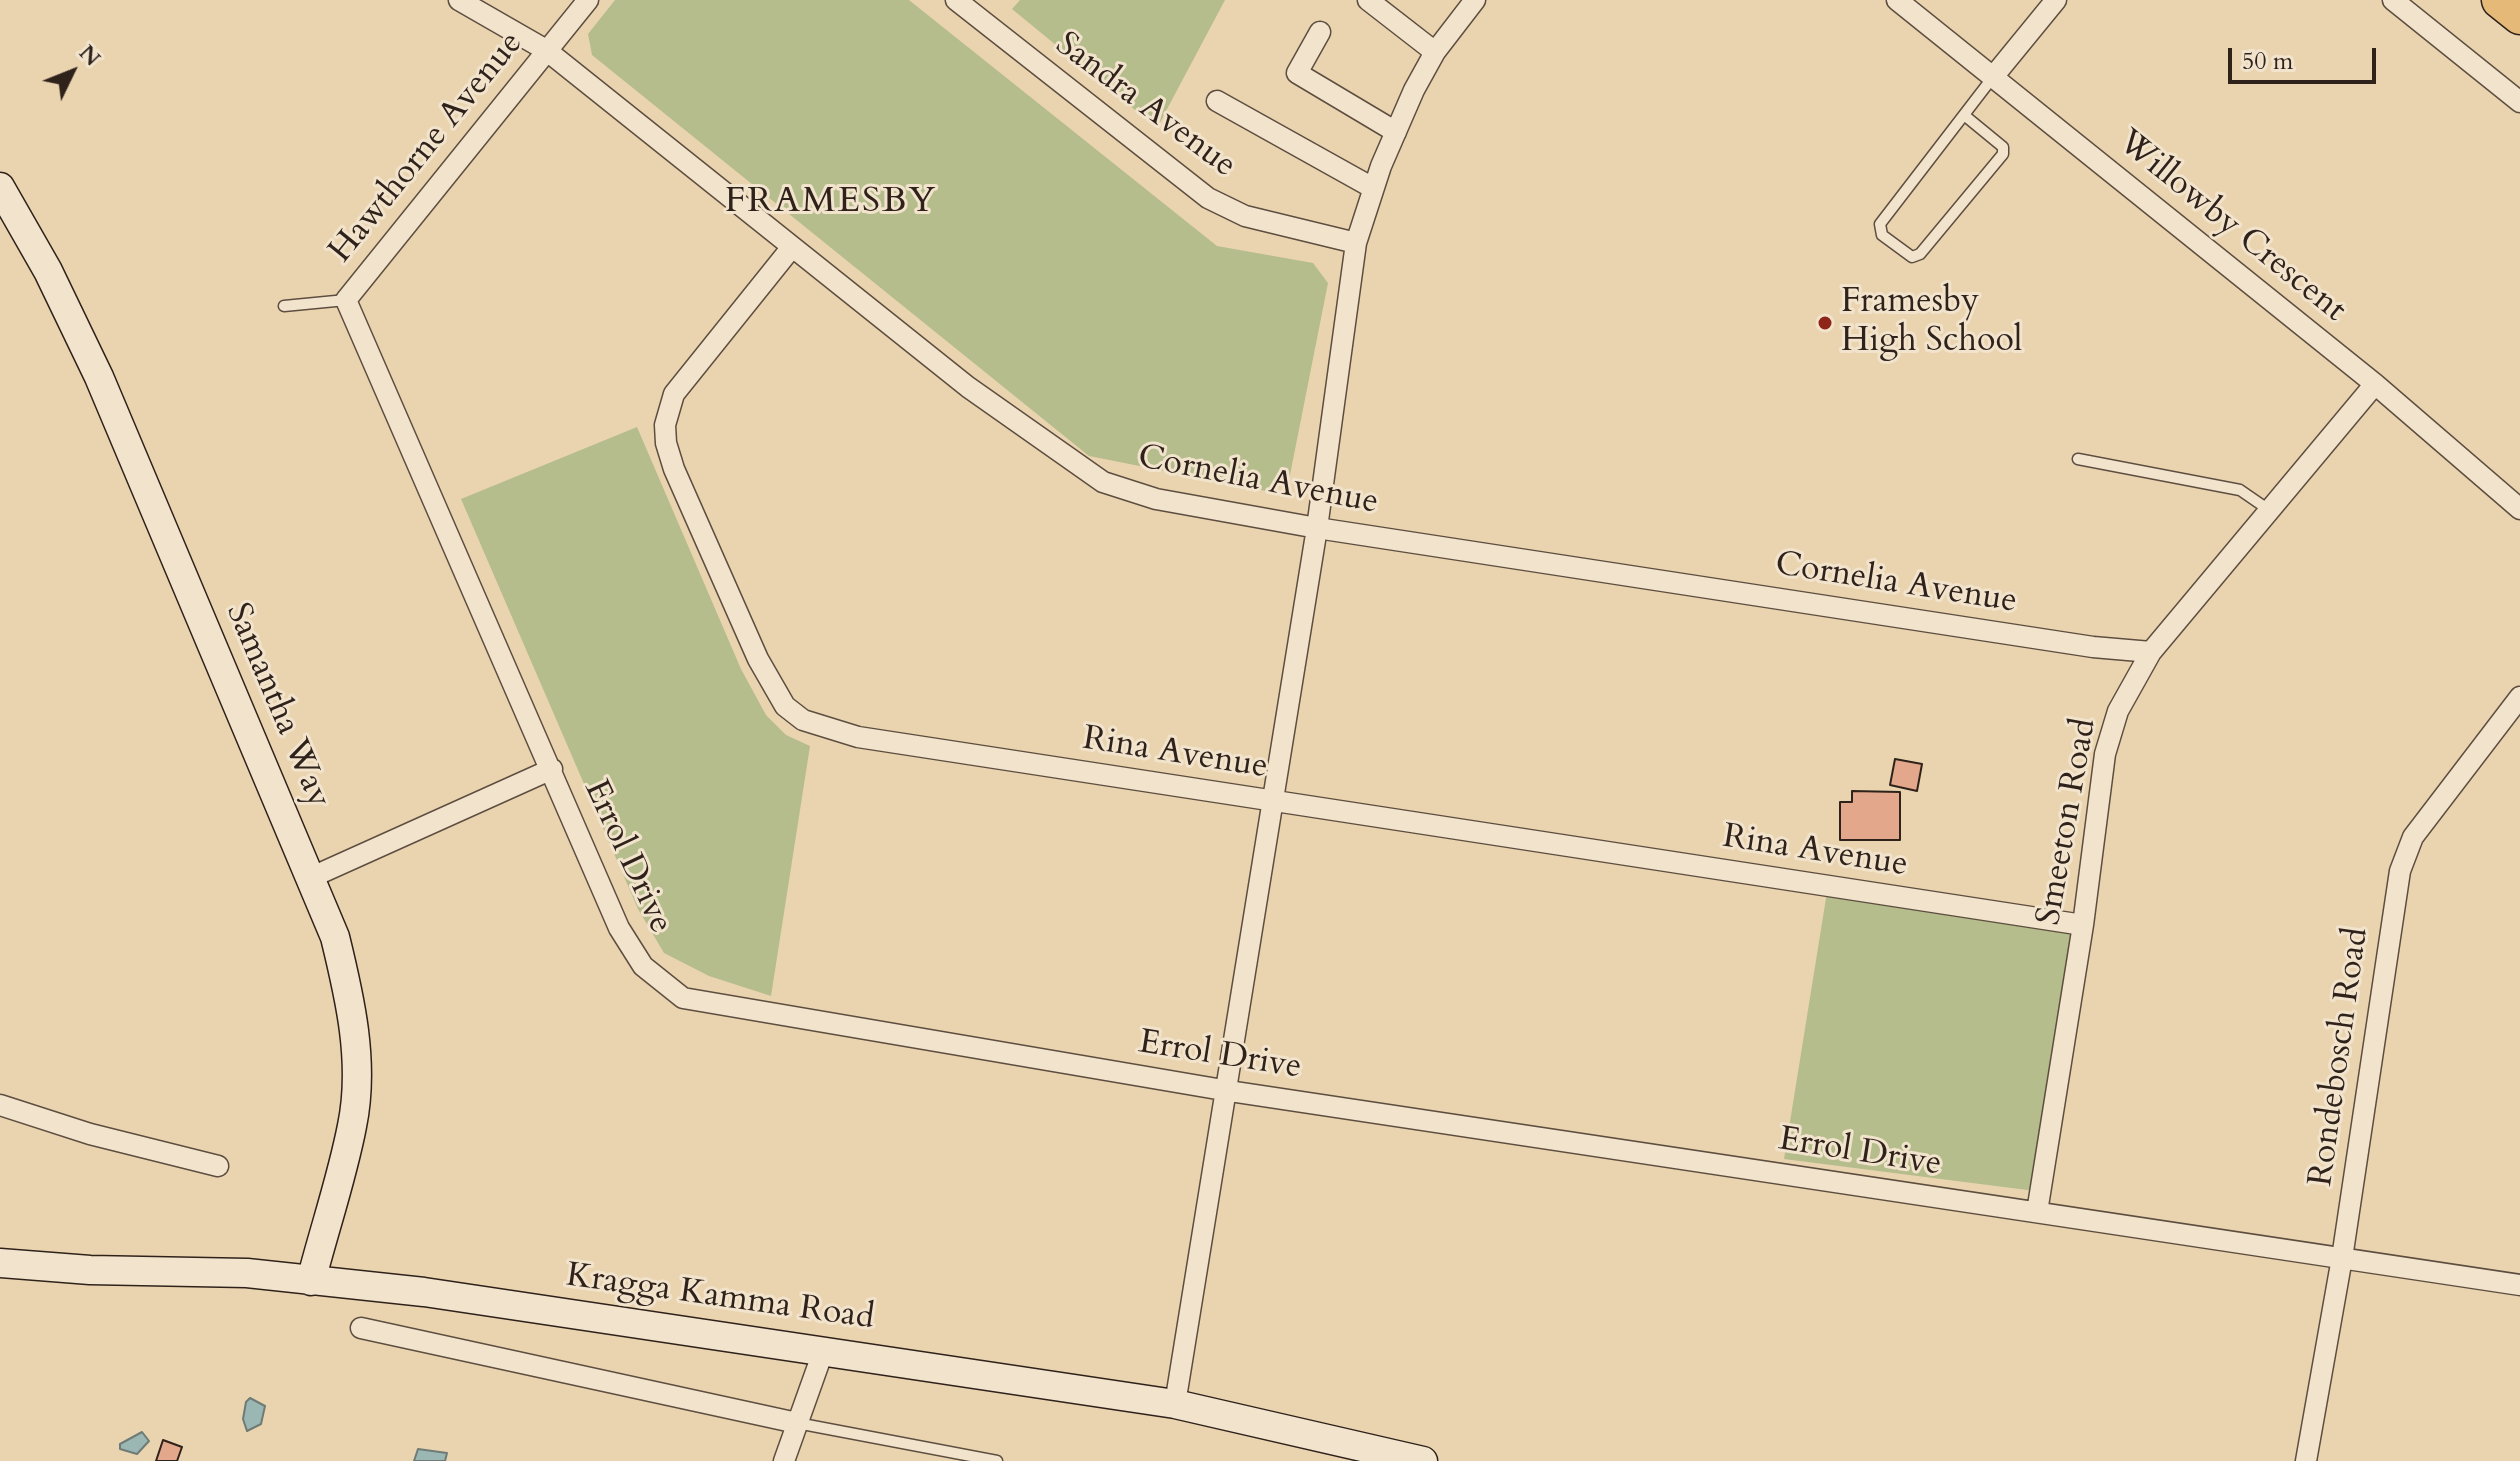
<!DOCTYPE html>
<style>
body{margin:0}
#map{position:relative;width:2520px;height:1461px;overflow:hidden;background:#ead4b0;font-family:Cardo,serif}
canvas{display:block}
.north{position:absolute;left:32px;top:32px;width:80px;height:80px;-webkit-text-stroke:6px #f1e3cc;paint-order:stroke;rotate:47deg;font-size:22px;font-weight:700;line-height:32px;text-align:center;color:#2f221b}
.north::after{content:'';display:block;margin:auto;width:28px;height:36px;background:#2f221b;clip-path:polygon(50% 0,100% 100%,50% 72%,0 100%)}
.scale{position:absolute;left:2228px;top:48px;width:148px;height:36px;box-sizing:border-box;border:4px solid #2f221b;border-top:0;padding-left:10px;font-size:24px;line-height:28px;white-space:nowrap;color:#2f221b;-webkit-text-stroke:6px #f1e3cc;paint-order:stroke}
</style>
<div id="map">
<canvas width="2520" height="1461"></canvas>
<div class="north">N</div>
<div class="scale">50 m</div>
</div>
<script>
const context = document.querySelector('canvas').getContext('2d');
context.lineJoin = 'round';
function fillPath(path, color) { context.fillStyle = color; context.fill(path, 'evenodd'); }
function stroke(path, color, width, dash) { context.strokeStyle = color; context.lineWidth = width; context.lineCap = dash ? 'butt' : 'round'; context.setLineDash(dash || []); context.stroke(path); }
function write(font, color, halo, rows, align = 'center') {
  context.font = font + ' Cardo,serif'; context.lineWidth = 6; context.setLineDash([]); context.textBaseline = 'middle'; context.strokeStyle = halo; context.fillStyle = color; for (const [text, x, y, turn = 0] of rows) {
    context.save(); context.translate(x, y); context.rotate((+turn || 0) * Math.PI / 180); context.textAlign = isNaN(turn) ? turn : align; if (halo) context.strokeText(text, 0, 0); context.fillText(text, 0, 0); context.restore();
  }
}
fillPath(new Path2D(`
 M615,0H909L1217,246L1313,263L1328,283L1289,480L1271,492L1089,456L592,55L588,34Z
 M1020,0H1225L1157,128L1012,9Z
 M637,427L741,669L766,715L786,735L810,746L771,996L709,976L664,953L638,909L461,499Z
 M1827,892L2072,933L2035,1191L1784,1159Z`), '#b5bd8c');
const water = new Path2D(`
 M250,1398L265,1406L261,1424L247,1431L243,1419L246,1402Z
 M142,1432L149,1441L137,1454L120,1449V1444Z
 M418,1449L447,1453L445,1461H414Z`);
fillPath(water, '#9ab7b3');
stroke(water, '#6f7b76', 2);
const building = new Path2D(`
 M1895,759L1922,764L1917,791L1890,785Z
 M1852,791L1900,792V840H1840V802H1852Z
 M163,1440L182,1447L177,1461H156Z`);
fillPath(building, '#e3a88b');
stroke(building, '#2f221b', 2);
const service = new Path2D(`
 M1964,115L2003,147V154L1920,254L1912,257L1882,235L1880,224L1993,77
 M284,306L346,300
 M2078,459L2240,490L2269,510
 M797,1423L997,1461`);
const minor = new Path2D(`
 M459,0L546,50L968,387L1103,482L1156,499L1317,528L2093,647L2151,652
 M588,0L346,300L619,928L643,966L683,998L1229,1091L2520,1285
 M956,0L1208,198L1245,216L1356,243
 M1368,0L1435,52
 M1897,0L2375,384L2520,509
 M2393,0L2520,102
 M1320,32L1297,73L1396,132
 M1993,77L2056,0
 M1217,101L1373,188
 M792,247L674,394L665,425L666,443L674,469L758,659L785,706L803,720L858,737L2083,925
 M312,877L552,769
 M0,1105L90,1134L218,1166
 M2037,1212L2083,925L2105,754L2118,711L2151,652L2375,384
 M361,1328L797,1423
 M1175,1404L1317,528L1356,243L1381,166L1414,90L1435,52L1475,0
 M784,1461L824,1349
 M2306,1461L2342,1258L2400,871L2413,837L2520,697`);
const secondary = new Path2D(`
 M0,187L48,271L99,377L335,937C350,998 365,1063 352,1126C342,1178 324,1230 311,1281
 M0,1263L90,1270L247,1273L424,1292L1175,1404L1423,1461`);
const motorway = new Path2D(`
 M2500,0L2520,16`);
stroke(service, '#5e4e40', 13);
stroke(minor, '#5e4e40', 23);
stroke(secondary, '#2f221b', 31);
stroke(motorway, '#2f221b', 39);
stroke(service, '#f1e3cc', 10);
stroke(minor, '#f1e3cc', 20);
stroke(secondary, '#f1e3cc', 28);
stroke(motorway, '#e5ba78', 36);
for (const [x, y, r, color] of [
 [1825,323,8,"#8f2418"]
]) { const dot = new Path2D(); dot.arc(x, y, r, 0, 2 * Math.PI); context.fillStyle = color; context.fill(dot); stroke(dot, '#f1e3cc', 3); }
write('34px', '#2f221b', '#f1e3cc', [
 ["Sandra Avenue",1145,106,37],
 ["Hawthorne Avenue",427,148,-51],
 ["Willowby Crescent",2231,227,39],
 ["Cornelia Avenue",1258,481,11],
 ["Cornelia Avenue",1896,584,9],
 ["Samantha Way",277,706,67],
 ["Rina Avenue",1175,754,9],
 ["Smeeton Road",2068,822,-80],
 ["Rina Avenue",1815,852,9],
 ["Errol Drive",627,857,65],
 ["Errol Drive",1220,1056,9],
 ["Rondebosch Road",2340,1057,-82],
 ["Errol Drive",1860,1153,9],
 ["Kragga Kamma Road",720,1298,8]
]);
write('34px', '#2f221b', '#f1e3cc', [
 ["Framesby",1841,303],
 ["High School",1841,342]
], 'left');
context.letterSpacing = '2px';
write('36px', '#2f221b', '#f1e3cc', [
 ["FRAMESBY",831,203]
]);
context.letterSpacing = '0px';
</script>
